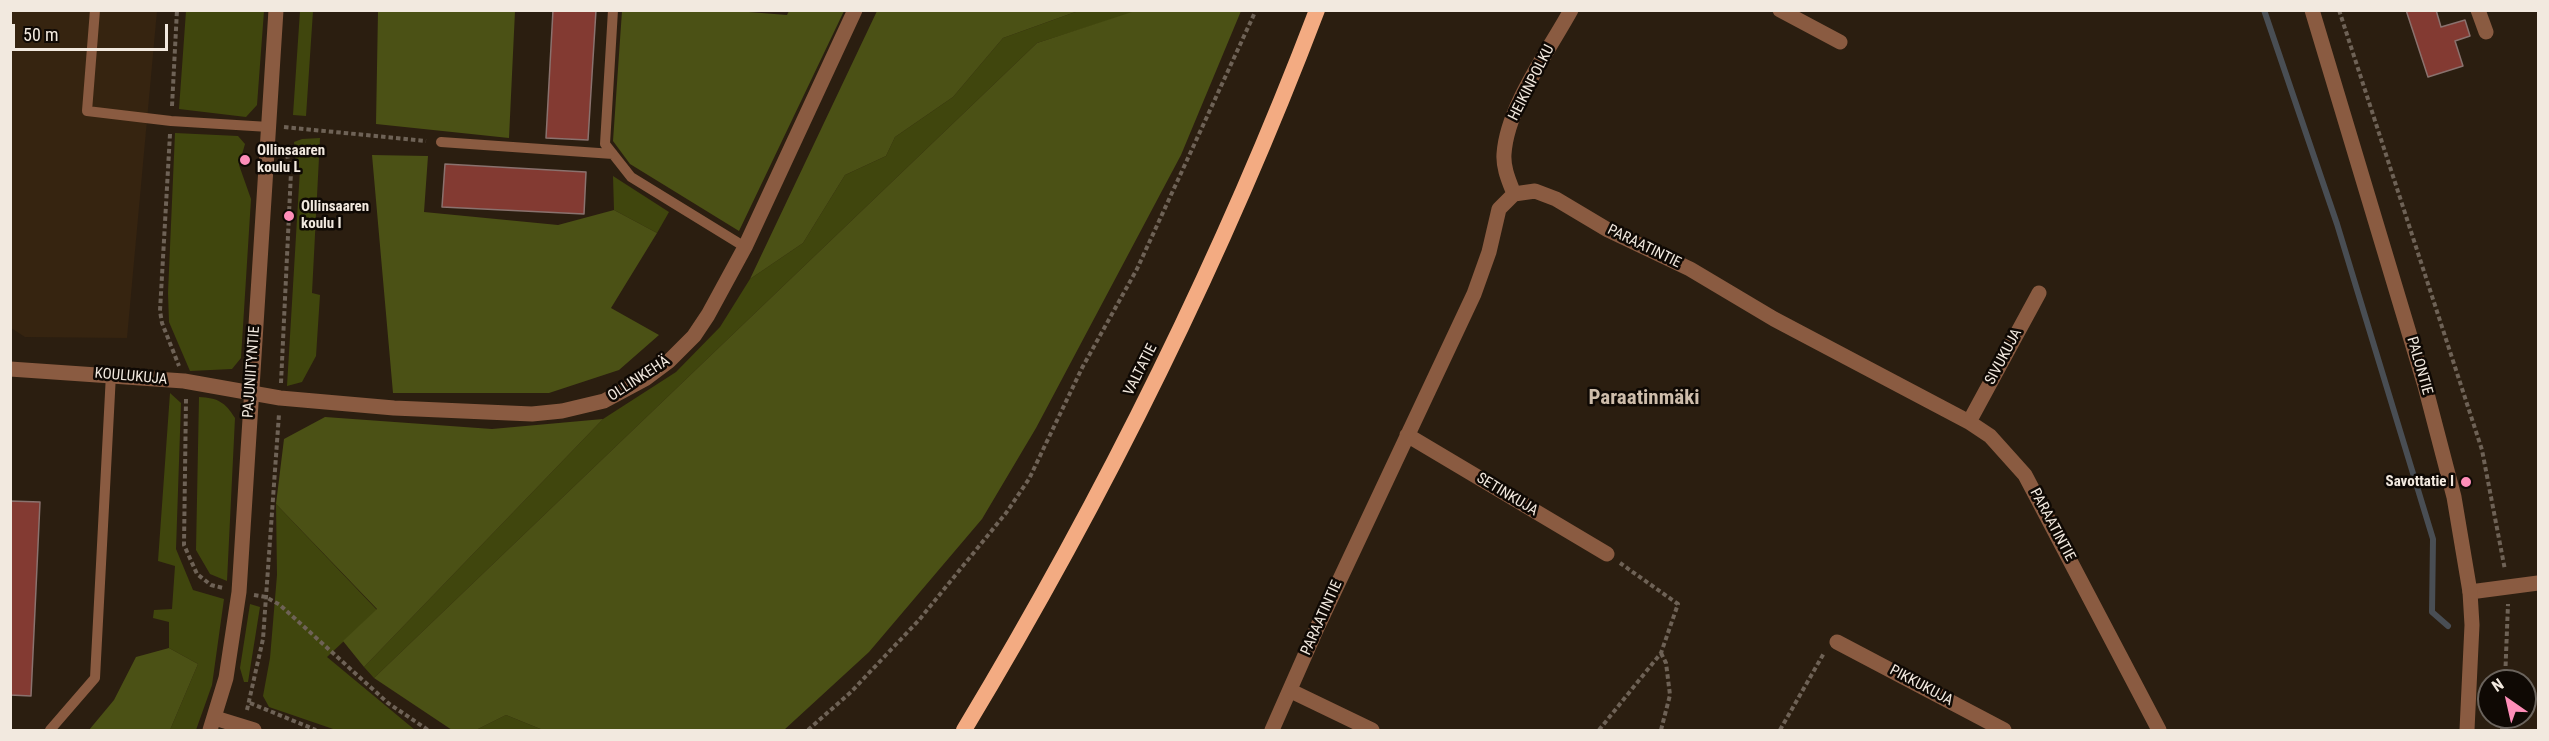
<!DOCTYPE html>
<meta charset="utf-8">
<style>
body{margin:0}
#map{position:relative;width:2549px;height:741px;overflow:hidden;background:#2b1e10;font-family:"Roboto Condensed",sans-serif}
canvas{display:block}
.frame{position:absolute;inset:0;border:12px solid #f2e9df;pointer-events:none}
.north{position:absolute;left:2477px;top:669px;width:60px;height:60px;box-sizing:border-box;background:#0f0904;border:2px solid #6a635c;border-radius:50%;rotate:326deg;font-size:16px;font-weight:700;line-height:24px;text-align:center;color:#f2e9df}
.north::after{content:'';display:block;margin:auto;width:21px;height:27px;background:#ff8eb9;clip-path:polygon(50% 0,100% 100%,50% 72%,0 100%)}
.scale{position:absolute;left:12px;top:24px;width:156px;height:27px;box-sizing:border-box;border:3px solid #f2e9df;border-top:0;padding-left:8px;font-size:18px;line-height:21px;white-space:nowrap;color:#f2e9df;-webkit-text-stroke:4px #0f0904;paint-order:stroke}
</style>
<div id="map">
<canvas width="2549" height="741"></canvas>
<div class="frame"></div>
<div class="north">N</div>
<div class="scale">50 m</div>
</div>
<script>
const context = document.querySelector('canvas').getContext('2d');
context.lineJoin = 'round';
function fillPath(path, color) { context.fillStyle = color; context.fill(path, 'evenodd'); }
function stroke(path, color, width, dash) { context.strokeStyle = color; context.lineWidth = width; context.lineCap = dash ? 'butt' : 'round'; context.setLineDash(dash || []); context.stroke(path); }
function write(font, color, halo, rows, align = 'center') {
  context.font = font + ' "Roboto Condensed",sans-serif'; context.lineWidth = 5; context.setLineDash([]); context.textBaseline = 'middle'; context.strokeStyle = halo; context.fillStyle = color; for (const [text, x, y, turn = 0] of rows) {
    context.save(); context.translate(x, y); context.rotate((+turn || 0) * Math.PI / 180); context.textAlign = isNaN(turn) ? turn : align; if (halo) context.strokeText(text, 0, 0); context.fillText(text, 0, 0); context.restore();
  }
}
fillPath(new Path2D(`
 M11,11H157L127,338L25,337L11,328Z`), '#362410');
fillPath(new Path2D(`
 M186,11H264L257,105L246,117L179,109Z
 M300,11H313L306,116L293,115Z
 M1078,11H1138L1037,43L374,678L364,667L603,419L676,372L720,327L750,279L803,243L845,175L886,156L895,137L953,97L1003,38Z
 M175,133L238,136L245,144L239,165L251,199L241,358L232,369L190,371L169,322L168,293Z
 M320,138L312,293L320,295L316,356L302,382L287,386L300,169L296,167L294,142L302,139Z
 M613,176L669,212L657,233L614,210Z
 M170,393L181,403L176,549L193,590L224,599L212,685L196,730H170L198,664L169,648V622L153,618L154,610L172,609L175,566L158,561Z
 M199,397C218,398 225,402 235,418L227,581L210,574L196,550Z
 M276,504L377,610L327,657L415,730H336L269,707L263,696L270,658L277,575Z
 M250,604L260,607L248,682H244L240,668Z
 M506,715L543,730H476Z`), '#40460d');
fillPath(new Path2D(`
 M1138,10L1241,11L1181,155L1036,428L982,519L869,652L784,730H543L506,715L476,730H452L374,678L1037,43Z
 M378,11H515L509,138L376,124Z
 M736,11L787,15L789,11H844L739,231L630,164L613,141L622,11Z
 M877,11H1078L1003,38L953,97L895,137L886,156L845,175L803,243L750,279Z
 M372,155L428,156L424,212L558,225L614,210L657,233L611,308L659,335L619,370L549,393H393Z
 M325,417L492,429L603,419L364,667L343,641L377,609L276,504L284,439Z
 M169,648L198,664L170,730H89L114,700L136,657Z`), '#4b5115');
stroke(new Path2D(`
 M2264,10L2337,224L2433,539L2432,612L2448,626`), '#494e54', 6);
const building = new Path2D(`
 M553,10H596L588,140L546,138Z
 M2406,10H2436L2441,27L2465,20L2470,36L2455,41L2463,66L2428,77Z
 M445,164L586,172L584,214L442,207Z
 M10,501L40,502L31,696L10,695Z`);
fillPath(building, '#833a32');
stroke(building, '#8a726e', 1.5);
stroke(new Path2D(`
 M2339,10L2482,450L2505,570
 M172,106L177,10
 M284,127L426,141
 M170,134L160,311L162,323L179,366
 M281,383L291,172L286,151
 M186,399L184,545L197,574L211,585L223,588
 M254,595L266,597L280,605L388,703L428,730
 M1661,653L1666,663L1670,695L1661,730
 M2505,681L2508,604
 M250,703L316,730
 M247,710L263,639L279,414
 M808,730L851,692L919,620L1006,513L1029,479L1082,368L1137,269L1256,10
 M1599,730L1661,653L1678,604L1620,563
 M1780,730L1824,653
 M2502,730L2503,717`), '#6e6256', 4, [4.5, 3]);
stroke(new Path2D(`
 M95,10L87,111L171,121L269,127
 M613,10L605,144L631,177L745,247
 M441,142L613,154
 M50,730L95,678L111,374`), '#8a5b41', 10);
stroke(new Path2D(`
 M1780,10L1840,42
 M2478,10L2486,32
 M1514,194C1509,181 1503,168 1504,154C1507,107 1548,52 1571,10
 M10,369L184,381L280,398L394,408L532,414L562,411L604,401L645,379L669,361L694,336L708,315L745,247L855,10
 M1969,422L2039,293
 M1407,435L1607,554
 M2470,592L2538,583
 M1837,642L2004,730
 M1291,691L1372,730
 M215,718L254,730
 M1272,730L1317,628L1474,294L1489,252L1499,209L1514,194L1535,191L1556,199L1608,230L1690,269L1774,319L1969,422L1990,436L2025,475L2159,730`), '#8a5b41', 15);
stroke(new Path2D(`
 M2312,10L2425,386L2454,497L2470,592L2472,625L2467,730
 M210,730L226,678L239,592L276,10`), '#8a5b41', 15);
stroke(new Path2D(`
 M964,730C1103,499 1221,262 1317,10`), '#f3ab82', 16);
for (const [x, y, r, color] of [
 [245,160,6,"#ff8eb9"],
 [289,216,6,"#ff8eb9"],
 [2466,482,6,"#ff8eb9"]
]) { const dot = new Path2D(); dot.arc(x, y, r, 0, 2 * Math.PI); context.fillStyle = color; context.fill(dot); stroke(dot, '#0f0904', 2); }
write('15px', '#f2e9df', '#0f0904', [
 ["HEIKINPOLKU",1532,83,-63],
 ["PARAATINTIE",1644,247,26],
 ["SIVUKUJA",2004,357,-62],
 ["PALONTIE",2419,366,74],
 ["VALTATIE",1141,370,-63],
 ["PAJUNIITYNTIE",252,372,-86],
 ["KOULUKUJA",131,377,5],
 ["OLLINKEHÄ",639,379,-33],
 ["SETINKUJA",1507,495,31],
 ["PARAATINTIE",2052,525,62],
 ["PARAATINTIE",1322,618,-66],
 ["PIKKUKUJA",1921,686,28]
]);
write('bold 15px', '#f2e9df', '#0f0904', [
 ["Ollinsaaren",257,151],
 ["koulu L",257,168],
 ["Ollinsaaren",301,207],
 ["koulu I",301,224],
 ["Savottatie I",2454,482,"right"]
], 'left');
write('bold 21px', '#cebdab', '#0f0904', [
 ["Paraatinmäki",1644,399]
]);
</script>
